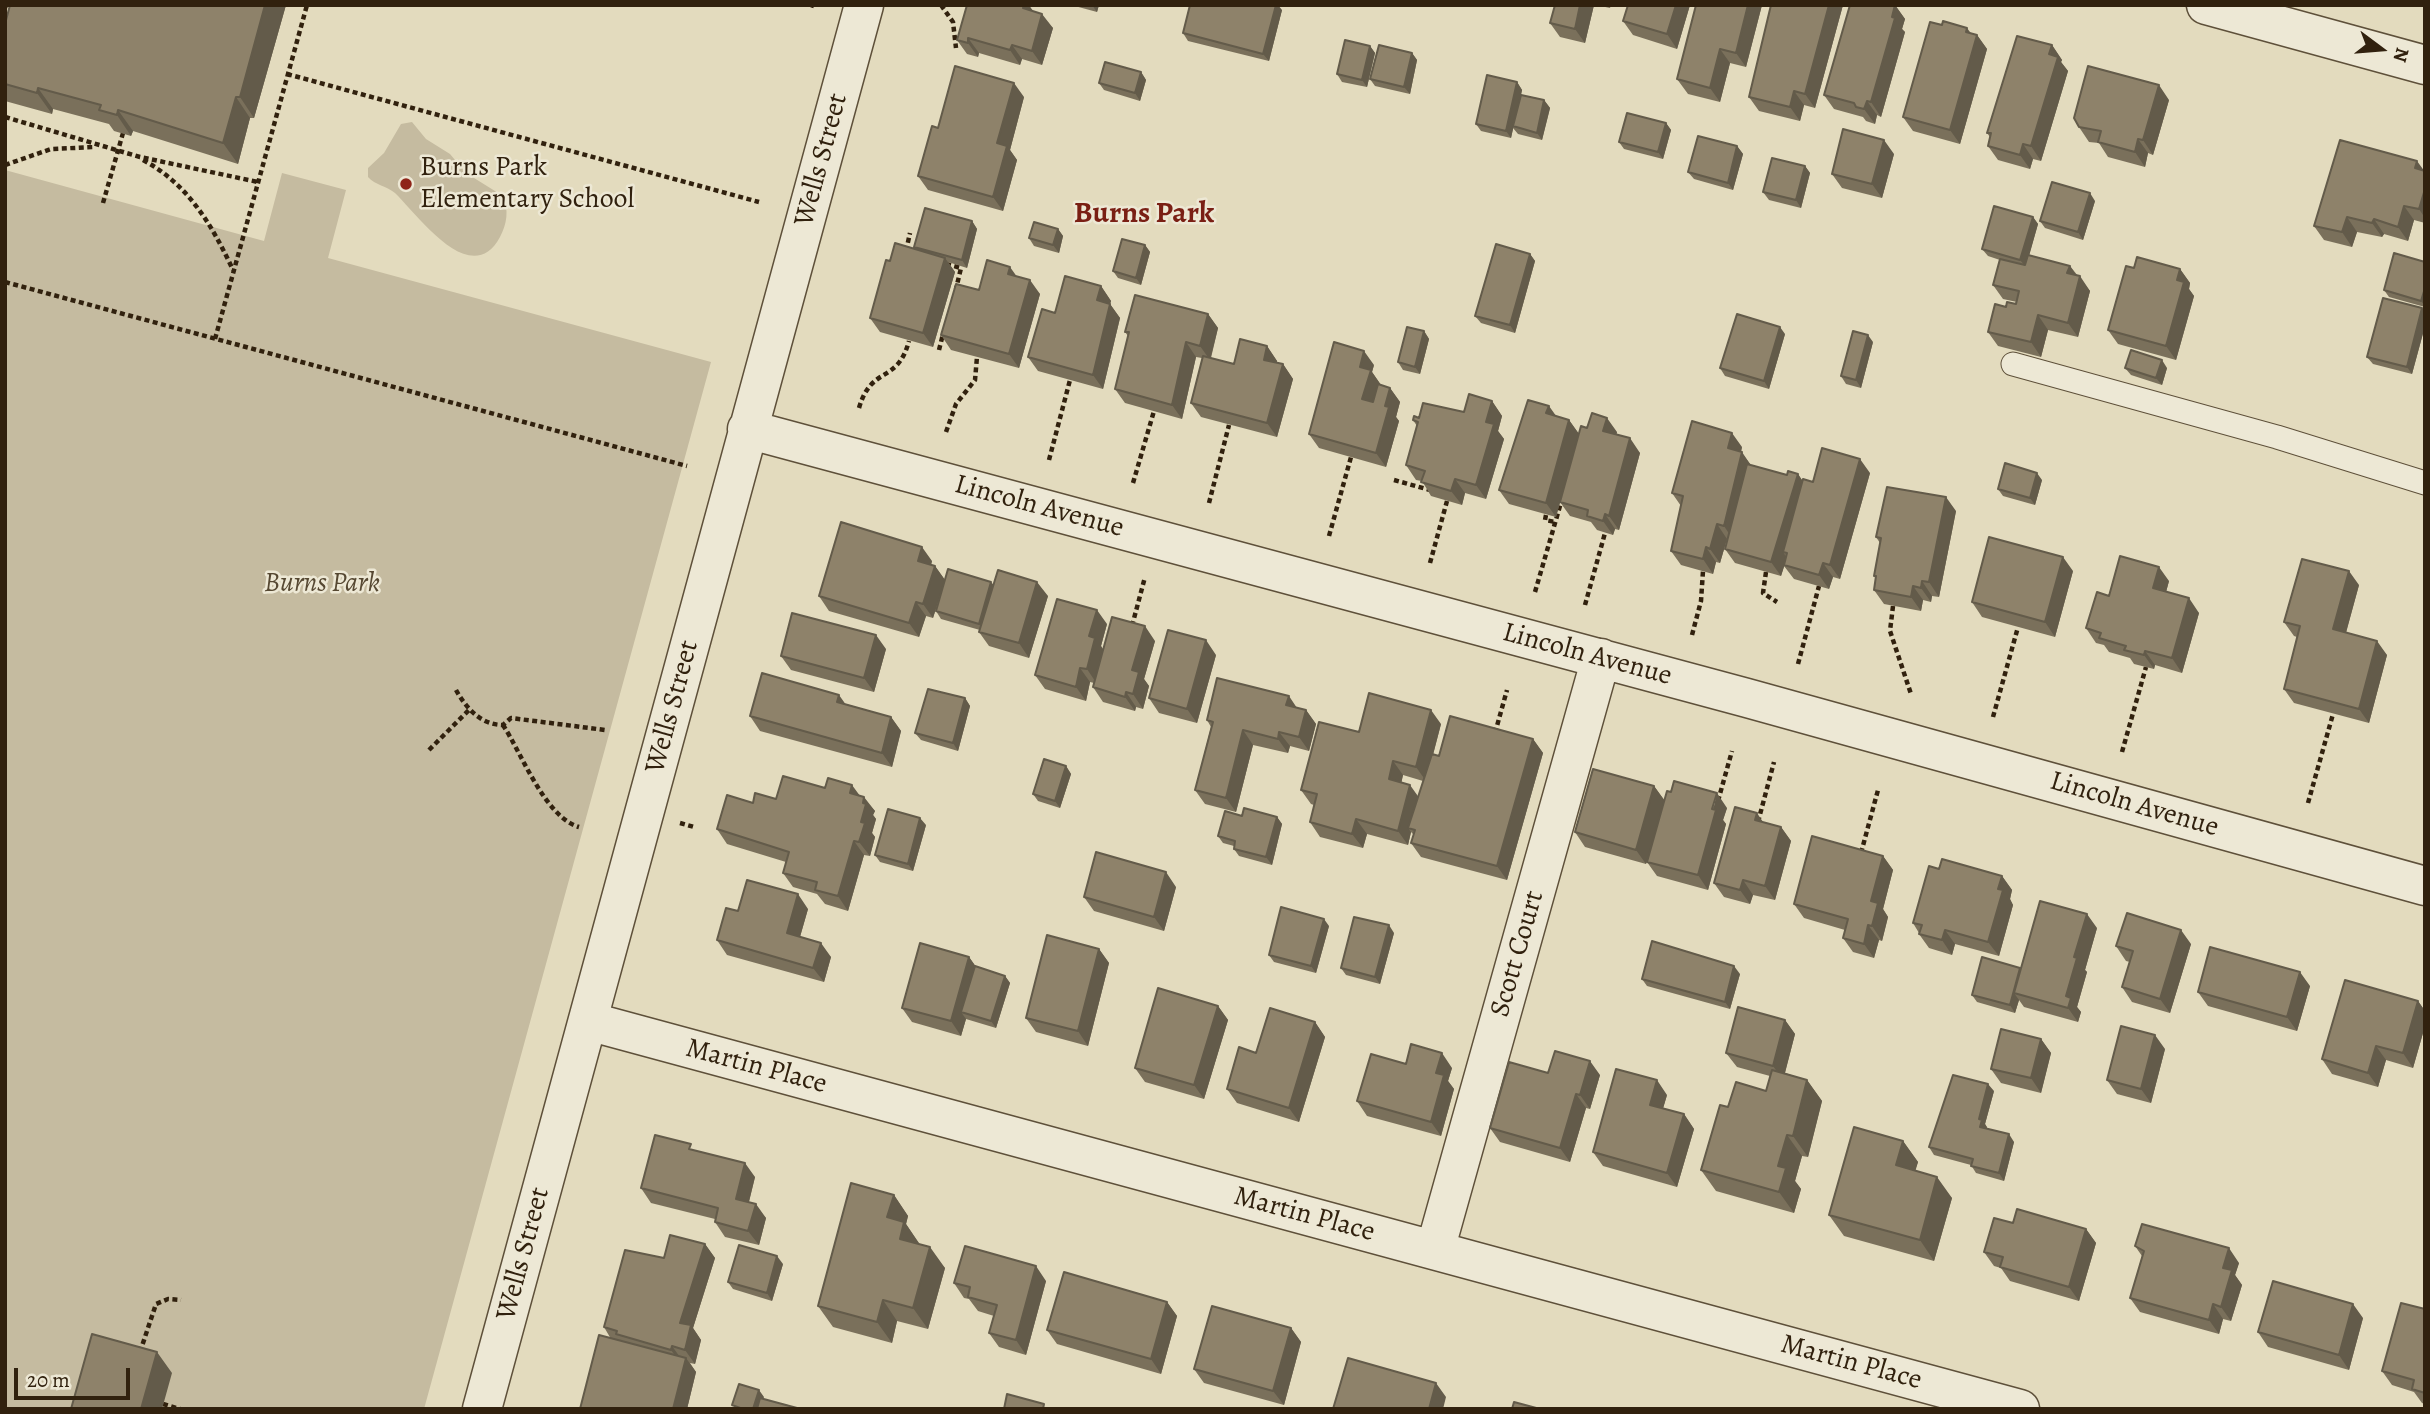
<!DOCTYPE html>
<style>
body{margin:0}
#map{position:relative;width:2430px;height:1414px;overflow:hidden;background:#e3dbbe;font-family:Alegreya,serif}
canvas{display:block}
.frame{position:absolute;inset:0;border:7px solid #31210e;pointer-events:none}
.north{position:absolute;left:2346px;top:14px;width:70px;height:70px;-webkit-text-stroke:5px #ede8d5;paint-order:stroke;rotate:106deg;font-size:19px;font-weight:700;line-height:28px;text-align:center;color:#31210e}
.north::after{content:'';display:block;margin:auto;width:24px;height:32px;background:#31210e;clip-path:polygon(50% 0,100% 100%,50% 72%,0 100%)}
.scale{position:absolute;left:14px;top:1368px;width:116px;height:32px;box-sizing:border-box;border:4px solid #31210e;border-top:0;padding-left:9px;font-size:21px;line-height:24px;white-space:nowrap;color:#31210e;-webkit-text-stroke:5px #ede8d5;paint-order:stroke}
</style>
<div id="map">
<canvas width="2430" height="1414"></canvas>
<div class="frame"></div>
<div class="north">N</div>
<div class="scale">20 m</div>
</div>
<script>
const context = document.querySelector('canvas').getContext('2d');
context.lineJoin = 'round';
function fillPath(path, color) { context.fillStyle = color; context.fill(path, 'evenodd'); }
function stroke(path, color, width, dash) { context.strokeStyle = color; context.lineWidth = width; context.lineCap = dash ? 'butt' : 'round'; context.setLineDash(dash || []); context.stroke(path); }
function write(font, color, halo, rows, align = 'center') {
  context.font = font + ' Alegreya,serif'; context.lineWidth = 5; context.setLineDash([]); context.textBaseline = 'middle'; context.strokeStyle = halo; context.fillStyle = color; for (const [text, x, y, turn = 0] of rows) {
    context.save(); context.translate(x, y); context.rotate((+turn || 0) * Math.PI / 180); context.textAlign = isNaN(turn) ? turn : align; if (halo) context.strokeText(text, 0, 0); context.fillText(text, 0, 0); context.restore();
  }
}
fillPath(new Path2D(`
 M412,122L426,139L450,154L466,173L503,196C509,210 507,224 500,237C471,291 417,214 395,193C387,186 375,185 368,177V168L384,153L401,124Z
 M5,170L264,241L282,173L346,190L328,258L711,362L424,1409H5Z`), '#c5bba0');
const lane = new Path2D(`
 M2013,364L2277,437L2425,483`);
const street = new Path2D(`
 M2206,5L2425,65
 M747,429L1747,698L2425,886
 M588,1021L2020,1409
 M1435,1250L1601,658
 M482,1409L864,5`);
stroke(lane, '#5e503a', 25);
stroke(street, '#5e503a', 41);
stroke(new Path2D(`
 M811,5L814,6
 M941,5L953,22L956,48
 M5,8L6,5
 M287,74L759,202
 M5,117L140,157L258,182
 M143,160C188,184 212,225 233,270
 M5,165L51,149L95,147
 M103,203L123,133
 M906,251L910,233
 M946,264L961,268L956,289
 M5,282L687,466
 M215,339L307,5
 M939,350L943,334
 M859,408C872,364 897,385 909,341
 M946,432L956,404L975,380L977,357
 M1049,460L1070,380
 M1394,480L1430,490
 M1133,483L1154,411
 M1209,503L1229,425
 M1546,515L1545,520L1555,522
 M1329,536L1351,457
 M1430,563L1447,501
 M1766,572L1763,593L1777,602
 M1535,592L1562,499
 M1585,605L1605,533
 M1893,606L1890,631L1911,694
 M1132,626L1145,577
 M1692,635L1701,601L1703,571
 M1798,664L1819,586
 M456,690C466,708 481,725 503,725L511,718L605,730
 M1993,717L2018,627
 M503,725C522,754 545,817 579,827
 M1495,733L1507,690
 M429,750L469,710
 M2122,752L2146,667
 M1718,801L1732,751
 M2308,803L2333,714
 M1758,822L1774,762
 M680,823L694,827
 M1861,853L1878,790
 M140,1352L156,1304L168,1299L181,1300
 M163,1404L180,1409`), '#31210e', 4.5, [5, 3.5]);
stroke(lane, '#ede8d5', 23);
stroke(street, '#ede8d5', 38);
fillPath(new Path2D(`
 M286,5L254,118H250L238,164L133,131L131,136L114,131L109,124L53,109L52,114L5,101V24Z
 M1071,5H1099L1097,12Z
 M1594,5L1585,43L1560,37L1550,23Z
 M1596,5H1611L1610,8Z
 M1690,5L1677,49L1633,35L1623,21Z
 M1696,5H1762L1746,67L1730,63L1720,102L1688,94L1677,79Z
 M1771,5H1843L1815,108L1804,105L1800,121L1759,111L1749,97Z
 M1895,5L1905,19L1902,29L1905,32L1881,117L1877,115L1875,124L1866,121L1863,117L1834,109L1824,95Z
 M1282,10L1269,61L1188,41L1183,33Z
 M1033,11L1053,28L1042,65L1022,59L1020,65L979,53L978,57L967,54L957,40Z
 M1971,33L1977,35L1987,49L1960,144L1913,131L1903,117Z
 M2052,45L2062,60L2061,62L2068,71L2041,161L2033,159L2030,169L1998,160L1988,146L1990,137L1987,133Z
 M1370,46L1375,53L1367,87L1342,82L1337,74Z
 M1412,53L1417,60L1410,94L1375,86L1370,79Z
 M1141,72L1146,80L1140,101L1104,90L1099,83Z
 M1517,82L1522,90L1521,95L1544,100L1550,108L1542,140L1518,134L1513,128L1511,138L1481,131L1476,124Z
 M1024,97L1010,150L1017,160L1003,211L928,190L918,176L938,128Z
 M2169,100L2153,155L2148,153L2145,167L2108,157L2099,143L2089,142L2079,127Z
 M1666,123L1671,130L1663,159L1624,149L1619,142Z
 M1737,146L1743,154L1733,190L1694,179L1688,172Z
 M1894,154L1882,198L1842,188L1832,174Z
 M1805,166L1810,173L1801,208L1769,200L1763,192Z
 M2423,170L2425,171V223L2414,220L2408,241L2384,234L2382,237L2357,232L2352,247L2324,240L2314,226Z
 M2095,201L2083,240L2045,228L2040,221Z
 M2033,217L2038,224L2029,255L2070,266L2090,291L2078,337L2048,330L2041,357L1998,346L1988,332L2006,307L2016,304L2017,302L2003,299L1993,285L2000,260L1988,256L1982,249Z
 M972,221L977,229L967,268L948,262L955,272L933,347L880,332L870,318L890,261L916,249L914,247Z
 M1058,229L1063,236L1059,253L1034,246L1029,238Z
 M1145,245L1150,252L1141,285L1118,278L1113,271Z
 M1530,254L1535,261L1515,333L1481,323L1475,316Z
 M2425,262V307L2389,297L2384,290Z
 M2134,268L2180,269L2190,283L2189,289L2194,296L2176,360L2118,344L2108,330Z
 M1017,276L1040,294L1019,368L951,350L941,335Z
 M1101,286L1111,301L1110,304L1120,318L1103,389L1038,371L1028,357L1055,313Z
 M2422,308L2425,312V326L2412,374L2373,364L2367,357Z
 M1208,314L1218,328L1211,358L1234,364L1267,346L1277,361V363L1283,364L1293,379L1277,437L1201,417L1191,403L1202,358L1196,357L1182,419L1125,403L1115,389L1128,336L1125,332Z
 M1424,331L1429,339L1420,374L1403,370L1398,362Z
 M1785,334L1769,389L1725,376L1720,368Z
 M1873,342L1861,388L1846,384L1841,376Z
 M1374,365L1372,372L1381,385L1390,388L1400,402L1396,417L1399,421L1386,467L1319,448L1309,434Z
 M2125,368H2167L2162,385L2131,375Z
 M1492,401L1502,416L1498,431L1504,439L1486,499L1465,493L1462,505L1431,496L1422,481L1416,480L1406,465L1417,426L1413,420L1419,418L1464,412Z
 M1556,416L1569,420L1579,434L1587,428L1617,432L1616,435L1640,453L1619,530L1615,529L1613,535L1597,530L1591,522L1570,516L1560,502L1556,517L1509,504L1499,490Z
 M1742,447L1741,452L1751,465L1787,475L1798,474L1803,482H1813L1870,473L1840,579L1833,577L1829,589L1794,579L1784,566L1781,576L1735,563L1725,549L1727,539L1720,563L1716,562L1713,574L1681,565L1671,551L1681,506L1672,493Z
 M2042,480L2035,505L2003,496L1998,489Z
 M1956,511L1939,597L1932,596L1931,602L1923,600L1921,611L1884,604L1874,590L1876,579L1874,576L1880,543L1876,537Z
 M932,561L931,565L935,566L945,580L933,618L926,616L919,637L829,611L819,596Z
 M2073,571L2055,637L1982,617L1972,602Z
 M2169,581L2166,592L2199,613L2182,673L2155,665L2154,669L2134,664L2130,658L2109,652L2104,645L2096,643L2086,628L2109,596Z
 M993,584L1048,596L1029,658L989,646L979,632L980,630L941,619L936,611Z
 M2359,585L2346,633L2387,655L2369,723L2294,703L2284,689L2297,637L2294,636L2284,622Z
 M1107,624L1101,646L1103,650L1155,641L1144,679L1149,686L1143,709L1136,707L1135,711L1103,702L1093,687L1094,683L1090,682L1086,701L1045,689L1035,675Z
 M886,649L874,692L791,670L781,656Z
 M1216,655L1197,723L1159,713L1149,698Z
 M965,698L970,706L958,751L921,740L915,733Z
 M846,704L891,717L901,731L892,767L760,731L750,716Z
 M1297,708L1306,710L1316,724L1309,751L1290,746L1288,753L1253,745L1236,812L1205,804L1195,790L1211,727L1207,720Z
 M1441,724L1433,755L1439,756L1533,739L1543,753L1507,880L1421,857L1411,843L1414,835L1411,832L1408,845L1367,834L1363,848L1320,837L1310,822L1314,805L1311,804L1301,790L1359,732ZM1403,775L1423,781L1418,797L1401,783Z
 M1066,766L1071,774L1060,808L1038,801L1033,794Z
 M1654,786L1664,800L1727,808L1723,820L1726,824L1708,890L1657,876L1647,862L1659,820L1646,864L1585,847L1575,832Z
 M825,788L859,795L875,811L873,815L876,819L872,833L875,837L870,856L864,855L848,911L825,904L817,894L793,887L783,873L786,862L727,844L717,829L753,803L776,799Z
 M1242,816L1277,817L1282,824L1272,865L1239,856L1234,849V846L1223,843L1218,836Z
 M1764,822L1781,827L1791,841L1775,900L1753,895L1750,904L1724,897L1714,883Z
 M926,825L913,871L880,862L875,855Z
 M1883,856L1893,870L1883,909L1888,917L1882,941L1879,940L1874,958L1853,952L1843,938L1845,930L1804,918L1794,904Z
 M1939,869L2002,876L2012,890L2010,899L2013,905L1999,956L1955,944L1952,955L1929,948L1919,934V933L1913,923Z
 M1176,887L1164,931L1094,911L1084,897Z
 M808,909L800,937L831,957L824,982L727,955L717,940L738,911Z
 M1329,926L1316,973L1274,962L1269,955Z
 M2097,928L2085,970L2087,972L2077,1007L2081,1012L2078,1022L2024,1007L2019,1000L2015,1013L1977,1002L1972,995Z
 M1394,933L1380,984L1346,975L1341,968Z
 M2191,944L2170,1013L2132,1002L2122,987L2130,962L2126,961L2116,946Z
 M1099,949L1109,963L1088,1046L1036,1032L1026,1018Z
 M969,957L976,967L1005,976L1010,983L996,1028L966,1019L961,1036L912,1022L902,1008Z
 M1740,974L1730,1009L1647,986L1642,979Z
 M2310,986L2297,1031L2208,1006L2198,992Z
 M2418,1001L2425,1011V1026L2413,1068L2386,1060L2378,1087L2332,1074L2322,1059Z
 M1218,1006L1228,1020L1204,1099L1145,1082L1135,1068Z
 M1785,1020L1795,1034L1785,1073L1807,1080L1822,1101L1808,1157L1802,1156L1795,1181L1801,1189L1794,1213L1716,1191L1701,1170L1728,1107L1766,1091L1770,1076L1737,1067L1726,1053Z
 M1315,1022L1325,1037L1299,1122L1237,1103L1227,1089L1256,1053Z
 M2041,1039L2051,1053L2041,1093L2001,1083L1991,1069Z
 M2165,1049L2151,1103L2117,1094L2107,1080Z
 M1406,1064L1452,1068L1448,1081L1454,1089L1441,1136L1367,1116L1357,1101Z
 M1548,1073L1600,1075L1590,1109L1586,1108L1570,1162L1500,1142L1490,1128Z
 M1994,1091L1985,1124L1987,1128L2014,1142L2004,1181L1976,1173L1971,1165L1934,1155L1929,1147Z
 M1667,1095L1663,1108L1684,1114L1694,1129L1677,1187L1603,1166L1593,1152Z
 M1903,1141L1918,1162L1915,1170L1952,1198L1934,1261L1844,1236L1829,1215Z
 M695,1151L755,1177L749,1202L766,1218L759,1245L725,1237L715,1222V1219L651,1203L641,1188Z
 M894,1195L908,1216L906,1224L919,1244L945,1268L928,1329L897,1321L892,1343L833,1327L818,1306Z
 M2013,1223L2086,1229L2096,1243L2079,1301L2010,1281L2001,1268L1994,1266L1984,1252Z
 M705,1244L715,1258L693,1328L701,1340L695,1364L690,1363L696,1372L687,1409H580L611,1339L604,1327L664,1258Z
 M2135,1246L2239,1263L2235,1275L2242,1285L2231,1321L2223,1319L2219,1334L2140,1312L2130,1298L2142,1256Z
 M783,1264L772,1301L733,1289L728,1282Z
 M1046,1281L1026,1355L999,1347L989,1333L994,1316L978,1311L969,1299L964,1298L954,1283Z
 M1167,1302L1177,1316L1161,1374L1057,1344L1047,1330Z
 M2425,1309V1404L2422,1403L2414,1392L2392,1385L2382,1371Z
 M2363,1318L2349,1370L2268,1347L2258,1332Z
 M1291,1328L1301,1342L1284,1405L1204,1383L1194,1369Z`), '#7a705b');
fillPath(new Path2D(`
 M265,5H286L254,118L240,97Z
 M1024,5H1029L1035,14L1023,8Z
 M1092,5H1099L1097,12Z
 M1276,5H1278L1282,10L1269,61L1263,54Z
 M1580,5H1594L1585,43L1575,29Z
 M1676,5H1690L1677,49L1667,34Z
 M1748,5H1762L1746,67L1736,53Z
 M1829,5H1843L1815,108L1805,94Z
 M1895,5L1905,19L1902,29L1905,32L1881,117L1871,102L1892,17Z
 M1042,14L1053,28L1042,65L1032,51Z
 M1967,28L1975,39L1977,35L1987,49L1960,144L1950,130Z
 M968,38L979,53L978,57L968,43Z
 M1012,45L1022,59L1020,65L1010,50Z
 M2052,45L2062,60L2061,62L2068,71L2041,161L2031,146Z
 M1370,46L1375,53L1367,87L1362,80Z
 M1720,49L1730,63L1720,102L1710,88Z
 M1412,53L1417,60L1410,94L1404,87Z
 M1141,72L1146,80L1140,101L1135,93Z
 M1517,82L1522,90L1511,138L1506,131Z
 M1014,83L1024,97L1010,150L1017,160L1003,211L993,197L997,143Z
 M2159,85L2169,100L2153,155L2143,140Z
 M38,88L53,109L52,114L37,93Z
 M1794,91L1804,105L1800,121L1790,107Z
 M236,97L250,118L238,164L223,143Z
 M1544,100L1550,108L1542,140L1537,133Z
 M1867,101L1877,115L1875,124L1864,109Z
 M118,110L133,131L131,136L117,115Z
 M1666,123L1671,130L1663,159L1658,152Z
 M2138,139L2148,153L2145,167L2135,152Z
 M1884,140L1894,154L1882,198L1872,184Z
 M2023,144L2033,159L2030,169L2020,155Z
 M1737,146L1743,154L1733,190L1728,183Z
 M2417,161L2425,172L2415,168Z
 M1805,166L1810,173L1801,208L1796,200Z
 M2425,189V218L2419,209Z
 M2090,193L2095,201L2083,240L2078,232Z
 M2404,206L2414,220L2408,241L2398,227Z
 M2033,217L2038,224L2026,267L2020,260Z
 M2347,217L2357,232L2352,247L2342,232Z
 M2374,219L2384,234L2382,237L2372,223Z
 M972,221L977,229L967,268L962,260Z
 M1058,229L1063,236L1059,253L1053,245Z
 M1145,245L1150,252L1141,285L1136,278Z
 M1530,254L1535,261L1515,333L1510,325Z
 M945,258L955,272L933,347L923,333Z
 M2070,266L2079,279L2080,276L2090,291L2078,337L2068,323L2067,273Z
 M1010,267L1020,281L1008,274Z
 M2180,269L2190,283L2189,289L2194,296L2176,360L2166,346L2177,280Z
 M1030,280L1040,294L1019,368L1009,354Z
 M1101,286L1111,301L1110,304L1120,318L1103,389L1093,375L1097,300Z
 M2425,288V306L2421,301Z
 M2422,308L2425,312V326L2412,374L2407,367Z
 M1208,314L1218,328L1210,360L1200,346Z
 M2038,315L2048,330L2041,357L2031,342Z
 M1780,327L1785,334L1769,389L1764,381Z
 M1424,331L1429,339L1420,374L1415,367Z
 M1868,335L1873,342L1861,388L1856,380Z
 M1186,342L1196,357L1182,419L1172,405Z
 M1267,346L1277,361L1274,374L1264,360Z
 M1364,351L1374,365L1372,372L1381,385L1372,413L1362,399L1360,367Z
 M2162,360L2167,368L2162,385L2156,378Z
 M1283,364L1293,379L1277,437L1267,423Z
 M1390,388L1400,402L1396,417L1399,421L1386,467L1376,453L1385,406Z
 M1492,401L1502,416L1498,431L1504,439L1486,499L1476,485L1486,422Z
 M1549,406L1559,420L1546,413Z
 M1607,418L1617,432L1613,446L1603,431Z
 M1569,420L1579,434L1556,517L1546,503Z
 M1732,433L1742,447L1738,463L1728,448Z
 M1630,438L1640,453L1619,530L1609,516Z
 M1742,452L1752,467L1734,541L1724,526Z
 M1860,459L1870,473L1840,579L1830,565Z
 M2037,473L2042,480L2035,505L2030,498Z
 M1798,474L1808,489L1787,553L1783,552L1787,558L1781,576L1771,562Z
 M1455,479L1465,493L1462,505L1451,491Z
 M1946,497L1956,511L1939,597L1929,582Z
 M1605,514L1615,529L1613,535L1603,521Z
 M1717,524L1727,539L1720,563L1710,549Z
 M922,547L932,561L928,575L918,561Z
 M1706,547L1716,562L1713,574L1703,559Z
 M2063,557L2073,571L2055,637L2045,622Z
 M1823,563L1833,577L1829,589L1819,575Z
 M935,566L945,580L933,618L923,604Z
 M2159,567L2169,581L2163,603L2153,588Z
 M2349,571L2359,585L2343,643L2333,629Z
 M1922,581L1932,596L1931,602L1921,588Z
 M991,582L997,589L984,632L979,624Z
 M1037,582L1048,596L1029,658L1019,643Z
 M1913,586L1923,600L1921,611L1911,597Z
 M2189,598L2199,613L2182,673L2172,658Z
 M916,602L926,616L919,637L909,623Z
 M1097,610L1107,624L1101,646L1105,652L1097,684L1087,669L1089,636Z
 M1145,626L1155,641L1144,679L1149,686L1143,709L1133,694L1132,670Z
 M876,635L886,649L874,692L864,678Z
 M1206,640L1216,655L1197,723L1187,709Z
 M2377,641L2387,655L2369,723L2359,709Z
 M2145,651L2155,665L2154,669L2144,655Z
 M1080,668L1090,682L1086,701L1076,687Z
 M1126,692L1136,707L1135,711L1125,697Z
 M839,695L849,709L837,702Z
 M1289,696L1299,711L1286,705Z
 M965,698L970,706L958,751L953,743Z
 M1306,710L1316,724L1309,751L1299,737Z
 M1431,710L1441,724L1426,781L1416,767Z
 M891,717L901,731L892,767L882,753Z
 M1243,730L1253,745L1236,812L1226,798Z
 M1279,732L1290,746L1288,753L1278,739Z
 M1533,739L1543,753L1507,880L1497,866Z
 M1393,761L1403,775L1399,794L1389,779Z
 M1066,766L1071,774L1060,808L1055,801Z
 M852,785L863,800L850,793Z
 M1410,785L1420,799L1408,828L1411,832L1408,845L1398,831Z
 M1654,786L1665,801L1646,864L1636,850Z
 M1717,793L1727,808L1723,820L1726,824L1708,890L1698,875Z
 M864,797L875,811L873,815L876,819L872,833L875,837L870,856L859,842L863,803Z
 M1757,813L1767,828L1755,820Z
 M1277,817L1282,824L1272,865L1266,857Z
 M920,818L926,825L913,871L908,864Z
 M1356,819L1367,834L1363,848L1352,834Z
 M1781,827L1791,841L1775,900L1765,886Z
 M854,841L864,855L848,911L838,896Z
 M1883,856L1893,870L1883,909L1888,917L1882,941L1872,926L1871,901Z
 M1166,872L1176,887L1164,931L1154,917Z
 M2002,876L2012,890L2010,899L2013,905L1999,956L1988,942L1998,889Z
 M1743,880L1753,895L1750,904L1740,890Z
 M798,894L808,909L797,947L787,933Z
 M2087,914L2097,928L2085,970L2087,972L2077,1007L2081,1012L2078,1022L2068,1008L2066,996L2074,957Z
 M1324,919L1329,926L1316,973L1311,966Z
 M1389,925L1394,933L1380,984L1375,977Z
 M1868,925L1879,940L1874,958L1864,944Z
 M1945,930L1955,944L1952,955L1942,940Z
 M2181,930L2191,944L2170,1013L2160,999Z
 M821,943L831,957L824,982L813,968Z
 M1099,949L1109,963L1088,1046L1078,1031Z
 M969,957L979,971L961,1012L966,1019L961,1036L951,1021Z
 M1734,966L1740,974L1730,1009L1725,1002Z
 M2300,972L2310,986L2297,1031L2287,1017Z
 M1005,976L1010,983L996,1028L991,1021Z
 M2014,993L2019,1000L2015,1013L2010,1005Z
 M2418,1001L2425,1011V1026L2413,1068L2403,1053Z
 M1218,1006L1228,1020L1204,1099L1194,1085Z
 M1785,1020L1795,1034L1783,1080L1773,1066Z
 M1315,1022L1325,1037L1299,1122L1289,1108Z
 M2155,1035L2165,1049L2151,1103L2141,1089Z
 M2041,1039L2051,1053L2041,1093L2031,1078Z
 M2376,1046L2386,1060L2378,1087L2368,1073Z
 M1442,1053L1452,1068L1448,1081L1454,1089L1441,1136L1431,1122L1436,1073Z
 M1590,1061L1600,1075L1590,1109L1580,1095Z
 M1657,1080L1667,1095L1660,1119L1650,1105Z
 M1807,1080L1822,1101L1808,1157L1793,1136Z
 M1988,1084L1994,1091L1985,1124L1987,1127L1985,1134L1980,1127L1979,1119Z
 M1576,1094L1586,1108L1570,1162L1560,1148Z
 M1684,1114L1694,1129L1677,1187L1667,1173Z
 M2009,1134L2014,1142L2004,1181L1999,1173Z
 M1787,1135L1802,1156L1795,1181L1801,1189L1794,1213L1779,1192L1778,1166Z
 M1903,1141L1918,1162L1911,1186L1896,1165Z
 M745,1163L755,1177L746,1213L736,1199Z
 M1937,1177L1952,1198L1934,1261L1920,1240Z
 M894,1195L908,1216L906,1224L919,1243L914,1260L900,1239L887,1217Z
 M756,1204L766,1218L759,1245L748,1231Z
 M2086,1229L2096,1243L2079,1301L2069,1287Z
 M705,1244L715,1258L693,1328L701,1340L695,1364L685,1350L680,1323Z
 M930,1247L945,1268L928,1329L913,1308Z
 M2229,1248L2239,1263L2235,1275L2242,1285L2231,1321L2221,1307L2223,1268Z
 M777,1256L783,1264L772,1301L767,1293Z
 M1036,1266L1046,1281L1026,1355L1016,1340Z
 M883,1300L897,1321L892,1343L877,1322Z
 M1167,1302L1177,1316L1161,1374L1151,1359Z
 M2213,1304L2223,1319L2219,1334L2209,1320Z
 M2353,1304L2363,1318L2349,1370L2339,1355Z
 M1291,1328L1301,1342L1284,1405L1273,1391Z
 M672,1346L682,1360L681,1364L671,1350Z
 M157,1352L172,1373L162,1409H141Z
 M686,1358L696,1372L687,1409H673Z
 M1436,1383L1446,1397L1443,1409H1429Z
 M759,1390L764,1397L760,1409H753Z`), '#635b4a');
const building = new Path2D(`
 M10,5H265L240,97H236L223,143L118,110L117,115L99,110L101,105L38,88L37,93L5,84V24Z
 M967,5H1024L1023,8L1042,14L1032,51L1012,45L1010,50L968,38V43L957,40Z
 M1190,5H1276L1263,54L1183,33Z
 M1555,5H1580L1575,29L1550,23Z
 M1628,5H1676L1667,34L1623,21Z
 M1696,5H1748L1736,53L1720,49L1710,88L1677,79Z
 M1771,5H1829L1805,94L1794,91L1790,107L1749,97Z
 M1850,5H1895L1892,17L1895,18L1871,102L1867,101L1864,109L1856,107L1854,103L1824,95Z
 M1943,21L1967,28L1966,32L1977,35L1950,130L1903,117L1930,22L1942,25Z
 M2017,36L2052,45L2049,54L2058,57L2031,146L2023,144L2020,155L1988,146L1991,133H1987Z
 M1345,40L1370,46L1362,80L1337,74Z
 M1379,45L1412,53L1404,87L1370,79Z
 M1105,62L1141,72L1135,93L1099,83Z
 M955,66L1014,83L997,143L1007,146L993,197L918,176L932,126L938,128Z
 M2088,66L2159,85L2143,140L2138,139L2135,152L2098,142L2101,131L2079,127L2074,118Z
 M1487,75L1517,82L1506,131L1476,124Z
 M1521,95L1544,100L1537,133L1513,126Z
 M1627,113L1666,123L1658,152L1619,142Z
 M1843,129L1884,140L1872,184L1832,174Z
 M1698,136L1737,146L1728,183L1688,172Z
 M2340,140L2417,161L2415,168L2425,171V189L2419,209L2404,206L2398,227L2374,219L2372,223L2347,217L2342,232L2314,226Z
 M1772,158L1805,166L1796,200L1763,192Z
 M2052,182L2090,193L2078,232L2040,221Z
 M1994,206L2033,217L2020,260L1982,249Z
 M925,208L972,221L962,260L914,247Z
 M1034,222L1058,229L1053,245L1029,238Z
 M1122,239L1145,245L1136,278L1113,271Z
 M895,243L945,258L923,333L870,318L886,260L890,261Z
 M1496,244L1530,254L1510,325L1475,316Z
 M2394,253L2425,262V288L2421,301L2384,290Z
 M2028,255L2070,266L2067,273L2080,276L2068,323L2038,315L2031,342L1988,332L1995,304L2006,307L2007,302L2016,304L2019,291L1993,285L2000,259L2025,265Z
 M2137,257L2180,269L2177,280L2184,282L2166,346L2108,330L2126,266L2134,268Z
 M987,260L1010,267L1008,274L1030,280L1009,354L941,335L956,284L979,290Z
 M1065,276L1101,286L1097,300L1110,304L1093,375L1028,357L1042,309L1055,313Z
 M1135,295L1208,314L1200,346L1186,342L1172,405L1115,389L1129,332H1125Z
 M2383,298L2422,308L2407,367L2367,357Z
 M1737,314L1780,327L1764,381L1720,368Z
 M1407,327L1424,331L1415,367L1398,362Z
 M1853,331L1868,335L1856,380L1841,376Z
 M1240,339L1267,346L1264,360L1283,364L1267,423L1191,403L1203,356L1234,364Z
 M1334,342L1364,351L1360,367L1371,370L1362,399L1373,402L1378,384L1390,388L1385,406L1389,407L1376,453L1309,434Z
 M2131,350L2162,360L2156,378L2125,368Z
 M1469,394L1492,401L1486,422L1494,424L1476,485L1455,479L1451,491L1421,482L1425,471L1406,465L1418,422L1413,420L1414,416L1419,418L1423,403L1464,412Z
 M1528,400L1549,406L1546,413L1569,420L1546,503L1499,490Z
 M1592,413L1607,418L1603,431L1630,438L1609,516L1605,514L1603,521L1587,516L1588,510L1560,502L1581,426L1587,428Z
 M1692,421L1732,433L1728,448L1742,452L1724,526L1717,524L1710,549L1706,547L1703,559L1671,551L1683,496L1672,493Z
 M1822,448L1860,459L1830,565L1823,563L1819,575L1784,565L1787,553L1783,552L1803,479L1813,482Z
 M2005,463L2037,473L2030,498L1998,489Z
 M1747,464L1787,475L1788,471L1798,474L1771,562L1725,549Z
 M1887,487L1946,497L1929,582L1922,581L1921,588L1913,586L1911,597L1874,590L1876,576H1874L1881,538L1876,537Z
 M841,522L922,547L918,561L935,566L923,604L916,602L909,623L819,596Z
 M1989,537L2063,557L2045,622L1972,602Z
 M2120,556L2159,567L2153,588L2189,598L2172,658L2145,651L2144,655L2124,650L2126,646L2099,638L2101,633L2086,628L2097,592L2109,596Z
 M2302,559L2349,571L2333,629L2377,641L2359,709L2284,689L2300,626L2284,622Z
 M948,569L991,582L979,624L936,611Z
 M998,570L1037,582L1019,643L979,632Z
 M1057,599L1097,610L1089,636L1095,638L1087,669L1080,668L1076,687L1035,675Z
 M792,613L876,635L864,678L781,656Z
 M1112,617L1145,626L1132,670L1139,672L1133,694L1126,692L1125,697L1093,687Z
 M1168,630L1206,640L1187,709L1149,698Z
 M762,673L839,695L837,702L891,717L882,753L750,716Z
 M1217,678L1289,696L1286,705L1306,710L1299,737L1279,732L1278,739L1243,730L1226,798L1195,790L1213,722L1207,720Z
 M928,689L965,698L953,743L915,733Z
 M1369,693L1431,710L1416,767L1393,761L1389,779L1410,785L1398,831L1356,819L1352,834L1310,822L1317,794L1301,790L1319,722L1359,732Z
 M1450,716L1533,739L1497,866L1411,843L1415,830L1408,828L1432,754L1439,756Z
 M1044,759L1066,766L1055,801L1033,794Z
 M1593,769L1654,786L1636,850L1575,832Z
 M783,776L825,788L828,778L852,785L850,793L864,797L863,803L866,804L861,822L865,823L859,842L854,841L838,896L815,890L817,882L783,873L789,852L717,829L727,795L753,803L755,793L776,799Z
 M1674,781L1717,793L1712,809L1716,810L1698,875L1647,862L1667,791L1671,792Z
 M1735,807L1757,813L1755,820L1781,827L1765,886L1743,880L1740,890L1714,883Z
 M1244,808L1277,817L1266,857L1234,849L1235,841L1218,836L1225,811L1242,816Z
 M888,809L920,818L908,864L875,855Z
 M1812,836L1883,856L1871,901L1878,903L1872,926L1868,925L1864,944L1843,938L1848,919L1794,904Z
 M1096,852L1166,872L1154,917L1084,897Z
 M1942,859L2002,876L1998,889L2003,890L1988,942L1945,930L1942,940L1919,934L1922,925L1913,923L1929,866L1939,869Z
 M747,880L798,894L787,933L821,943L813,968L717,940L726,908L738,911Z
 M2040,901L2087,914L2074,957L2077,958L2066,996L2071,998L2068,1008L2014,993Z
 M1281,907L1324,919L1311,966L1269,955Z
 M2127,913L2181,930L2160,999L2122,987L2133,951L2116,946Z
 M1354,917L1389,925L1375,977L1341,968Z
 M1047,935L1099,949L1078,1031L1026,1018Z
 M1652,941L1734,966L1725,1002L1642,979Z
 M920,943L969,957L951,1021L902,1008Z
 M2210,947L2300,972L2287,1017L2198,992Z
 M1982,957L2020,968L2010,1005L1972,995Z
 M975,966L1005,976L991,1021L961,1012Z
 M2345,980L2418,1001L2403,1053L2376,1046L2368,1073L2322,1059Z
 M1158,988L1218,1006L1194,1085L1135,1068Z
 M1738,1007L1785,1020L1773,1066L1726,1053Z
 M1270,1008L1315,1022L1289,1108L1227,1089L1239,1047L1256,1053Z
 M2121,1026L2155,1035L2141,1089L2107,1080Z
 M2001,1029L2041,1039L2031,1078L1991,1069Z
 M1411,1044L1442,1053L1436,1073L1444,1075L1431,1122L1357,1101L1371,1054L1406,1064Z
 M1555,1051L1590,1061L1580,1095L1576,1094L1560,1148L1490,1128L1509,1062L1548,1073Z
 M1616,1069L1657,1080L1650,1105L1684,1114L1667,1173L1593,1152Z
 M1772,1070L1807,1080L1793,1136L1787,1135L1778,1166L1786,1168L1779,1192L1701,1170L1720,1105L1728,1107L1736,1082L1766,1091Z
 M1953,1075L1988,1084L1979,1119L1982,1120L1980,1127L2009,1134L1999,1173L1971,1166L1973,1159L1929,1147Z
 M1854,1127L1903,1141L1896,1165L1937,1177L1920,1240L1829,1215Z
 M655,1135L691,1144L689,1149L745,1163L736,1199L756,1204L748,1231L715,1222L718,1208L641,1188Z
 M851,1183L894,1195L887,1217L904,1222L900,1239L930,1247L913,1308L883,1300L877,1322L818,1306Z
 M2017,1209L2086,1229L2069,1287L2000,1267L2003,1257L1984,1252L1994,1218L2013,1223Z
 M2142,1224L2229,1248L2223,1268L2232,1270L2221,1307L2213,1304L2209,1320L2130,1298L2144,1251L2135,1246Z
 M670,1235L705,1244L680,1323L691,1325L685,1350L672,1346L671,1350L616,1334L617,1331L604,1327L625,1250L664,1258Z
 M739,1245L777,1256L767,1293L728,1282Z
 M965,1246L1036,1266L1016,1340L989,1333L997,1305L968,1297L970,1287L954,1283Z
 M1064,1272L1167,1302L1151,1359L1047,1330Z
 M2273,1281L2353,1304L2339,1355L2258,1332Z
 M2401,1303L2425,1309V1393L2412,1389L2414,1380L2382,1371Z
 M1212,1306L1291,1328L1273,1391L1194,1369Z
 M92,1334L157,1352L141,1409H71Z
 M599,1335L686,1358L673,1409H580Z
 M1348,1358L1436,1383L1429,1409H1333Z
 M739,1384L759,1390L753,1409H743L732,1405Z
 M1007,1394L1044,1404L1043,1409H1004Z
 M760,1398L797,1408V1409H757Z
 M1514,1402L1540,1409H1512Z`);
fillPath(building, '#8e826a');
stroke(building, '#635b4a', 2);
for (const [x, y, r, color] of [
 [406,184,7,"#8f2418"]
]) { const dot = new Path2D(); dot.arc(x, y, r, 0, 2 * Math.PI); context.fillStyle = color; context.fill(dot); stroke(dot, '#ede8d5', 2.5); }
write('28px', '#31210e', '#ede8d5', [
 ["Wells Street",822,160,-75],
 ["Lincoln Avenue",1039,507,15],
 ["Lincoln Avenue",1587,655,15],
 ["Wells Street",673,707,-75],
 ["Lincoln Avenue",2134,805,16],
 ["Scott Court",1518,954,-74],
 ["Martin Place",756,1067,15],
 ["Martin Place",1304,1215,15],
 ["Wells Street",524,1254,-75],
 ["Martin Place",1851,1363,15]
]);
write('28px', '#31210e', '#ede8d5', [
 ["Burns Park",420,168],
 ["Elementary School",420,200]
], 'left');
write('italic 28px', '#564832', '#ede8d5', [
 ["Burns Park",322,584]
]);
write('bold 30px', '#7a1f14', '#ede8d5', [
 ["Burns Park",1144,215]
]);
</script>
